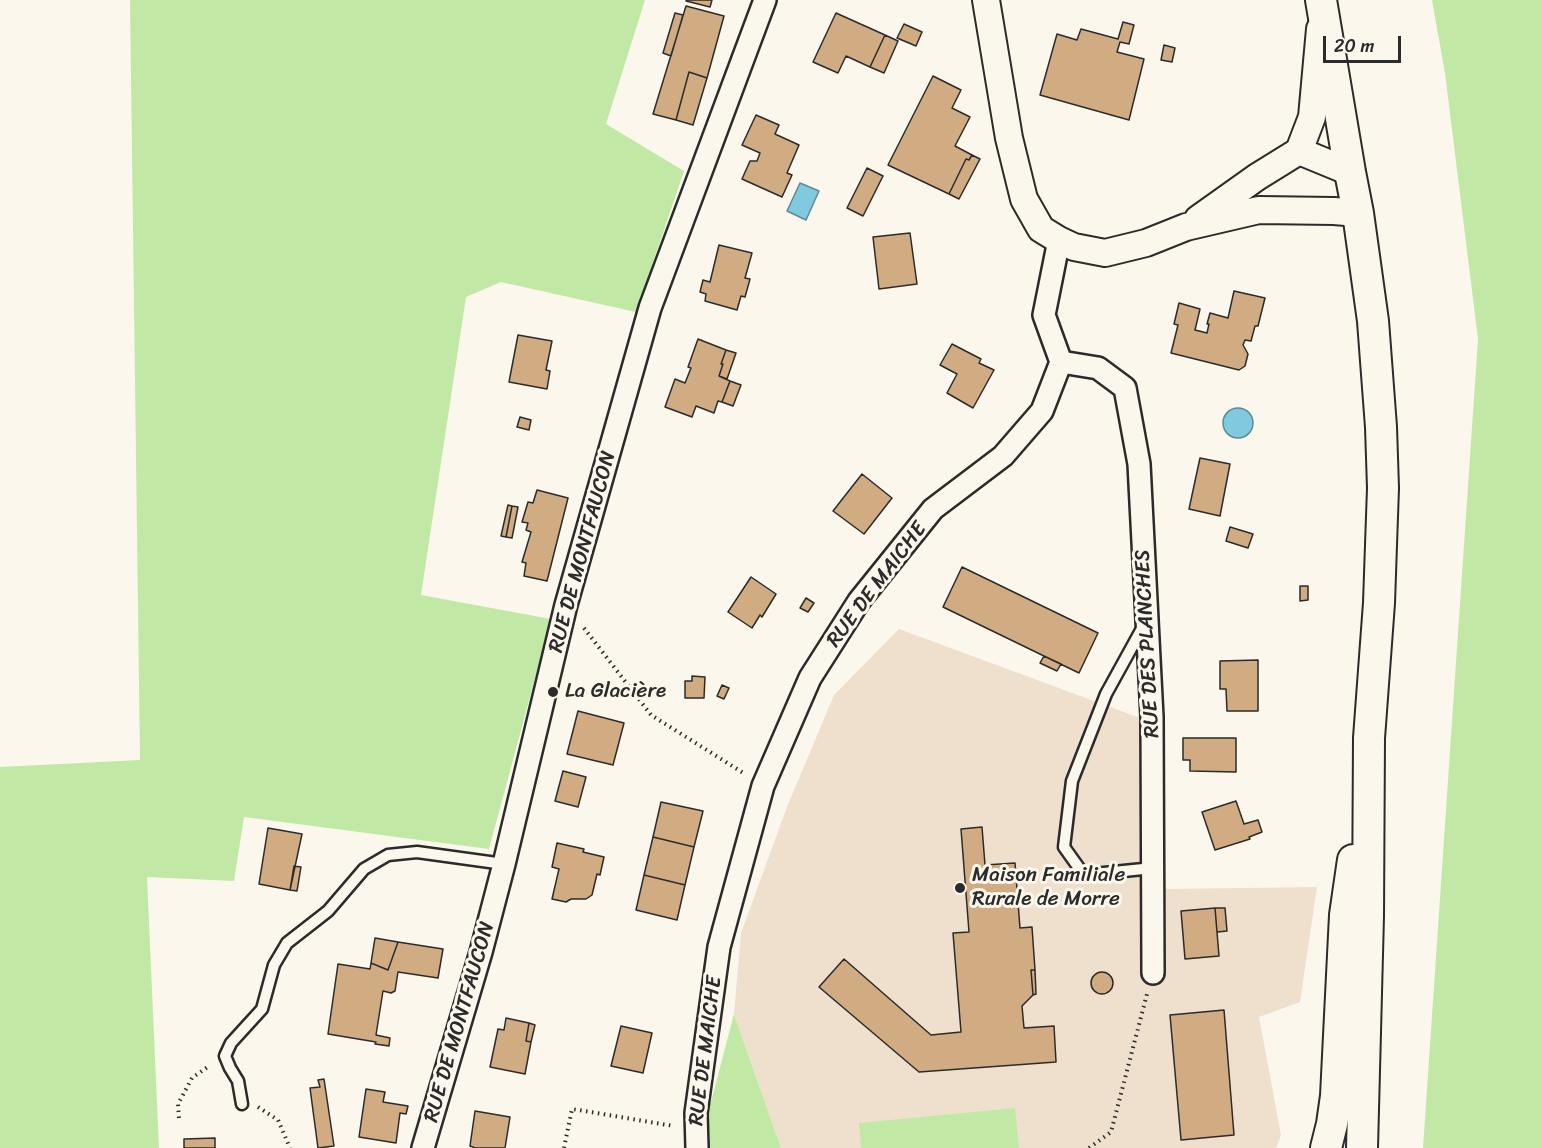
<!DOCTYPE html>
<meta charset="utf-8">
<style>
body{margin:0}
#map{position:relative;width:1542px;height:1148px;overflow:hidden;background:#fbf7ec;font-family:Sriracha,sans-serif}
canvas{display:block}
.scale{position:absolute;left:1323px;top:36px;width:78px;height:27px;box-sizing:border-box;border:3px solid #2b2b2b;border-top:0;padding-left:8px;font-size:18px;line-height:21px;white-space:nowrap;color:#2b2b2b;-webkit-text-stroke:4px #fbf7ec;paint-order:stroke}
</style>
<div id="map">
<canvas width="1542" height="1148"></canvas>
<div class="scale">20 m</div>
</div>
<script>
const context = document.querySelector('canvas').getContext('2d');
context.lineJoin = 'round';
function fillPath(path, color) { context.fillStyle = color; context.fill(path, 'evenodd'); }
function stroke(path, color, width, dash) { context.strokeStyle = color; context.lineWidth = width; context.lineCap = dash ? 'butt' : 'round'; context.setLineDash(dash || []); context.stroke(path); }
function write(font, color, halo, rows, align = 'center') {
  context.font = font + ' Sriracha,sans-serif'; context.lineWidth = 6; context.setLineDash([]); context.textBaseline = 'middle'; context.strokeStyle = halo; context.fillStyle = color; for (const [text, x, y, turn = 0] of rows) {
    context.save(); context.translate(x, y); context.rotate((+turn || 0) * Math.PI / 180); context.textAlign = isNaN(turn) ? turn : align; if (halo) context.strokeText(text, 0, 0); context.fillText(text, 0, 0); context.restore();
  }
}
fillPath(new Path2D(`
 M899,629L1140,718L1141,884L1169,889L1317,887L1300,1002L1259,1017L1281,1135L1276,1148H781L734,1014L741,933L787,807L834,695Z`), '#eee0cc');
fillPath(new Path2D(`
 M130,0H645L606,124L684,171L636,312L501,282L466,297L421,595L551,619L489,849L244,817L234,881L147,877L159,1148H0V767L140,760Z
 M1432,0H1542V1148H1423L1478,339L1445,73Z
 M734,1014L781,1148H708L707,1117Z
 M1015,1108L1019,1148H861L859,1123Z`), '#c1e9a5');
const water = new Path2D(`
 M800,183L819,191L806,220L787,211Z
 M1223 423a15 15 0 1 1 30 0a15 15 0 1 1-30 0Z`);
fillPath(water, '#80cae0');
stroke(water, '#5e8a98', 1.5);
const building = new Path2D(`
 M687,0H712L710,7L686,1Z
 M686,6L724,16L707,78L689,72L676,120L653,114Z
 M675,13L683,15L671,56L663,53Z
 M836,13L885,35L870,67L846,56L838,73L813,62Z
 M1123,22L1134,25L1129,44L1120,42L1117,52L1144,59L1129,120L1040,95L1057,34L1077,40L1081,29L1118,39Z
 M904,24L922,32L916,46L897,38Z
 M885,35L898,41L884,73L870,67Z
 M1164,45L1175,48L1172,62L1161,60Z
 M689,72L707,78L693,125L676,120Z
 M933,76L961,90L952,108L970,117L955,146L972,155L969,160L966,159L949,194L888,165Z
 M756,115L779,125L775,134L799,145L787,173L792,175L782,197L742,179L750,161H757L760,153L742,145Z
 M972,155L980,159L959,199L949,194L966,159L969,160Z
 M867,168L883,176L863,216L847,208Z
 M910,233L917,284L879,289L873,237Z
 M719,245L752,253L745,278L750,279L745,297L741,296L737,310L705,301L706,294L700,292L703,280L710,282Z
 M1234,291L1265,298L1258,326H1255L1251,341L1245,340L1243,345L1248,354L1245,366L1239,370L1171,353L1178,325L1174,324L1179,303L1200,309L1195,330L1207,333L1209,324H1207L1210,313L1228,318Z
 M518,335L552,341L546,370L550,371L547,389L509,382Z
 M698,339L726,350L721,364H723L719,376L730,381L722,402L718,401L714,413L696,406L692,417L665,407L675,379L685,383L691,368L688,367Z
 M952,344L981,359L979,363L994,370L973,408L947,393L957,374L940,365Z
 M726,350L736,353L727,379L719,376L723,364H721Z
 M730,381L741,385L733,406L722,402Z
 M520,417L531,420L529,430L517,427Z
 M1200,458L1230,464L1220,516L1189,509Z
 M862,474L892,498L864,534L833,511Z
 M537,490L568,498L547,581L524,576L526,563L522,562L531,532L526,530L528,523L522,522L528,502L533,503Z
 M508,505L512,506L506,537L501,536Z
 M512,506L518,507L512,538L506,537Z
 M1230,527L1253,534L1248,548L1226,541Z
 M962,567L1098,633L1079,673L943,607Z
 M751,577L776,594L762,617L760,615L752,628L728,612Z
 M1300,586H1308V600L1300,601Z
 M806,598L814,603L808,612L800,608Z
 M1044,656L1061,664L1057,671L1040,663Z
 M1258,660V711H1227L1226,689H1220V661Z
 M692,676L705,677L704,698H685V681H692Z
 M722,685L729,688L724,699L717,696Z
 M578,711L624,723L613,765L567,754Z
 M1183,738H1236V772L1190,771V760H1183Z
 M563,771L586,777L578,807L555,801Z
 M1236,801L1244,824L1258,820L1262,832L1249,837L1250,839L1215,850L1202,812Z
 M661,802L703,811L694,847L653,837Z
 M982,827L985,865L1015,863L1020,928L1032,927L1035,970H1031L1033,995L1022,1006L1024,1028L1054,1026L1056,1062L919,1072L819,987L844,959L931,1035L961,1032L953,933L969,932L961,829Z
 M268,828L302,834L290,890L259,884Z
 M653,837L694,847L685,885L644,875Z
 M557,843L584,849L583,852L604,857L600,875L597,874L592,895L586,899H571L566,902L552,899L559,869L552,867Z
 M294,866L301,867L297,891L290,890Z
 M644,875L685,885L677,920L636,910Z
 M1215,908H1225L1227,931L1217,932Z
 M1215,908L1219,956L1185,959L1181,911Z
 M375,938L398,942L388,970L371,963Z
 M398,942L443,949L438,978L398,972L395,991L391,993L383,991L376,1035L390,1038L389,1046L375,1044L376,1042L328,1034L338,964L370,969L371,963L388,970Z
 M1031,970H1035L1036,994L1033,995Z
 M1091 983a11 11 0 1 1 22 0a11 11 0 1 1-22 0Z
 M1224,1010L1234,1135L1181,1140L1170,1015Z
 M506,1018L529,1023L526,1041L531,1042L525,1074L490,1067L498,1029L504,1030Z
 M529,1023L535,1025L531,1042L526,1041Z
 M621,1026L652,1033L643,1073L611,1066Z
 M324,1079L334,1146L318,1148L310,1088L320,1087L318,1080Z
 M366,1089L385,1092L383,1102L408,1106L406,1114L400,1113L396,1143L359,1137Z
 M475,1111L510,1117L505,1148H475L470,1146Z
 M215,1138V1148H184V1139Z`);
fillPath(building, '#d1ac83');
stroke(building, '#2b2b2b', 1.5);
const service = new Path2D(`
 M1144,625L1106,694L1072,781L1064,847L1084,875L1153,868
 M242,1104L238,1081L230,1068L225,1056L231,1043L262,1009L274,965L287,943L328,911L364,869L388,855L417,852L504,864`);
const minor = new Path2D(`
 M1061,362L1098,368L1125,388L1139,464L1152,717L1153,973
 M423,1148L481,952L504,864L566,605L650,308L765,0
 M697,1148L696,1113L719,947L763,786L810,678L859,601L933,509L1003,456L1042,411L1061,362L1044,315L1059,240`);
const tertiary = new Path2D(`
 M986,0L1009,138L1024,199L1041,229L1059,240L1074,247L1105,253L1146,243L1186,227L1259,210L1334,211L1358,213
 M1299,151L1312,117L1320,29
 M1198,219L1257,177L1299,151L1350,172`);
const secondary = new Path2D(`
 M1321,0L1350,172L1358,213L1373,321L1381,427L1383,488L1381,545L1379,603L1369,738L1368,916L1362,1148
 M1326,1148L1332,1124L1336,1096L1345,915L1353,860`);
stroke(service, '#2b2b2b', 15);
stroke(minor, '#2b2b2b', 26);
stroke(tertiary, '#2b2b2b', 30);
stroke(secondary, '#2b2b2b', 34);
stroke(new Path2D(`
 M584,628L651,715L745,774
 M258,1107L278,1120L290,1148
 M179,1118L178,1104L192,1078L209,1066
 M564,1148L572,1109L674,1126
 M1089,1148L1111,1132L1147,994`), '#2b2b2b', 4, [1.5, 4.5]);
stroke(service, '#fbf7ec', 10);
stroke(minor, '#fbf7ec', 21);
stroke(tertiary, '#fbf7ec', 26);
stroke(secondary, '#fbf7ec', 30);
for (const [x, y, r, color] of [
 [553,692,6,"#2b2b2b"],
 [960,888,6,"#2b2b2b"]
]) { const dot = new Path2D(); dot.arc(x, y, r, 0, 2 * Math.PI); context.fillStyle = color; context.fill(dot); stroke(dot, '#fbf7ec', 2); }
write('21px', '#2b2b2b', '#fbf7ec', [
 ["RUE DE MONTFAUCON",583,552,-75],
 ["RUE DE MAICHE",877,585,-53],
 ["RUE DES PLANCHES",1148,644,-93],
 ["RUE DE MONTFAUCON",460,1022,-74],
 ["RUE DE MAICHE",706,1051,-83]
]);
write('21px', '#2b2b2b', '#fbf7ec', [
 ["La Glacière",565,692],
 ["Maison Familiale",972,876],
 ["Rurale de Morre",972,900]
], 'left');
</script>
